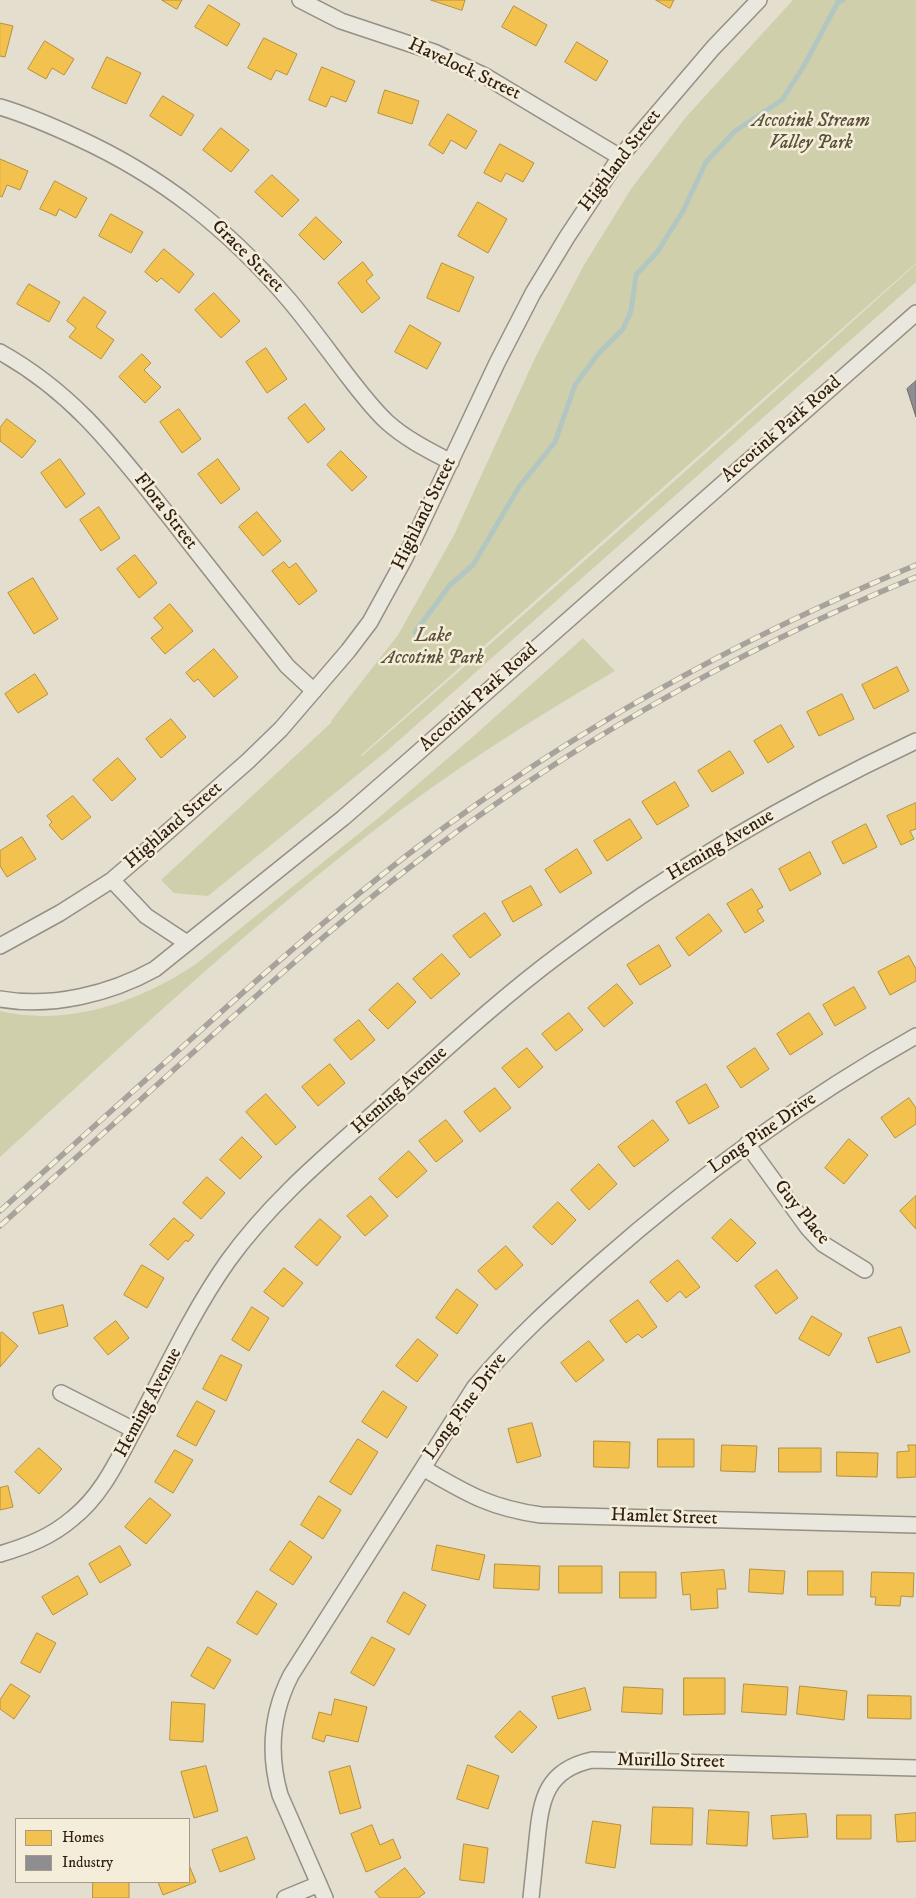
<!DOCTYPE html>
<style>
body{margin:0}
#map{position:relative;width:916px;height:1898px;overflow:hidden;background:#e4dece;font-family:"IM FELL DW Pica",serif}
canvas{display:block}
.legend{position:absolute;left:15px;top:1818px;width:175px;height:65px;box-sizing:border-box;background:#f4edd9;border:1px solid #a59a89;margin:0;padding:6px 9px;list-style:none;font-size:15px;color:#2e1d12}
.legend li{display:flex;align-items:center;gap:10px;height:25px}
.legend b{width:25px;border:1px solid #a59a89}
</style>
<div id="map">
<canvas width="916" height="1898"></canvas>
<ul class="legend">
<li><b style="height:14px;background:#f2c14e"></b>Homes</li>
<li><b style="height:14px;background:#8d8d92"></b>Industry</li>
</ul>
</div>
<script>
const context = document.querySelector('canvas').getContext('2d');
context.lineJoin = 'round';
function fillPath(path, color) { context.fillStyle = color; context.fill(path, 'evenodd'); }
function stroke(path, color, width, dash) { context.strokeStyle = color; context.lineWidth = width; context.lineCap = dash ? 'butt' : 'round'; context.setLineDash(dash || []); context.stroke(path); }
function write(font, color, halo, rows, align = 'center') {
  context.font = font + ' "IM FELL DW Pica",serif'; context.lineWidth = 5; context.setLineDash([]); context.textBaseline = 'middle'; context.strokeStyle = halo; context.fillStyle = color; for (const [text, x, y, turn = 0] of rows) {
    context.save(); context.translate(x, y); context.rotate((+turn || 0) * Math.PI / 180); context.textAlign = isNaN(turn) ? turn : align; if (halo) context.strokeText(text, 0, 0); context.fillText(text, 0, 0); context.restore();
  }
}
fillPath(new Path2D(`
 M793,0H916V263L361,755L362,756C548,594 733,430 916,264V282L388,750L208,896L174,893L161,880L332,722L331,721L398,635L454,535L536,356L584,265L631,189L686,117Z
 M583,638L615,671C531,720 449,772 372,832C242,933 122,1046 0,1157V1011C67,1027 140,1002 196,964L382,815L476,734Z`), '#cfcfac');
const homes = new Path2D(`
 M162,0H182L177,9Z
 M431,0H465L462,10Z
 M656,0H674L670,8Z
 M209,5L240,24L227,46L195,27Z
 M514,6L547,25L536,46L502,27Z
 M0,23L13,26L5,57L0,56Z
 M264,38L297,54L287,75L276,70L271,80L248,68Z
 M45,41L74,59L64,75L52,68L46,79L28,69Z
 M577,42L608,61L596,81L565,62Z
 M107,57L141,73L126,104L92,88Z
 M322,67L355,81L346,102L331,96L326,107L309,100Z
 M385,90L419,101L412,124L378,113Z
 M163,96L194,115L181,136L150,116Z
 M448,114L477,131L466,149L451,140L443,154L429,145Z
 M221,128L249,150L231,172L203,150Z
 M500,144L534,163L523,182L506,173L501,182L484,173Z
 M0,159L28,171L20,190L7,185L2,197L0,196Z
 M272,175L299,200L282,217L255,192Z
 M55,181L87,198L76,218L59,209L56,216L40,209Z
 M478,202L507,219L488,253L458,236Z
 M111,214L143,232L131,253L99,236Z
 M316,217L342,242L324,260L299,235Z
 M164,249L194,274L179,293L161,278L157,282L145,272Z
 M363,262L373,275L366,281L380,298L362,313L338,283Z
 M442,263L474,277L459,312L427,298Z
 M29,284L60,302L49,322L17,304Z
 M214,293L240,321L221,338L195,310Z
 M84,297L106,312L96,327L114,340L101,359L69,337L76,328L67,321Z
 M410,325L441,343L427,369L395,352Z
 M266,348L287,379L267,393L246,362Z
 M142,354L151,363L144,370L161,387L145,403L119,377Z
 M305,404L325,429L308,443L288,418Z
 M179,409L201,439L182,453L160,422Z
 M7,419L36,441L22,458L0,441V428Z
 M341,451L367,477L352,491L327,465Z
 M60,459L85,494L66,508L41,473Z
 M218,459L240,489L221,504L198,474Z
 M99,507L120,538L101,551L80,520Z
 M257,512L281,541L263,556L239,527Z
 M135,555L157,583L139,598L117,569Z
 M284,562L289,568L296,563L317,591L299,605L272,571Z
 M33,578L58,619L34,634L8,593Z
 M170,604L193,631L165,654L151,638L163,628L154,618Z
 M214,649L238,677L214,697L198,679L194,682L186,673Z
 M897,667L909,691L874,709L862,685Z
 M35,674L48,694L18,713L5,694Z
 M842,694L854,719L819,736L807,712Z
 M171,719L186,737L161,758L146,739Z
 M781,725L794,747L768,763L754,741Z
 M730,751L744,773L712,792L698,771Z
 M118,758L136,779L112,801L93,780Z
 M675,782L689,806L657,825L642,802Z
 M73,796L91,817L62,840L49,825L52,822L47,816Z
 M916,803V829L910,831L914,839L901,845L887,816Z
 M630,819L642,838L607,861L594,841Z
 M866,824L877,847L843,864L832,842Z
 M22,837L36,859L7,877L0,866V851Z
 M577,849L592,873L560,893L545,870Z
 M810,852L821,874L790,891L779,869Z
 M531,886L542,905L513,922L502,902Z
 M752,889L763,907L757,910L764,921L745,933L727,904Z
 M485,913L501,935L470,958L453,936Z
 M709,914L722,931L689,956L676,938Z
 M659,945L671,966L640,985L627,965Z
 M442,954L460,974L431,999L413,979Z
 M909,956L916,969V981L890,995L878,972Z
 M398,983L416,1002L388,1029L369,1010Z
 M617,984L633,1003L604,1027L588,1008Z
 M854,987L866,1008L835,1026L823,1005Z
 M569,1013L583,1030L556,1051L542,1034Z
 M809,1013L823,1034L790,1055L777,1034Z
 M359,1020L375,1040L351,1060L334,1040Z
 M527,1048L543,1067L519,1088L502,1068Z
 M755,1048L769,1069L741,1088L727,1067Z
 M330,1064L345,1083L318,1106L302,1087Z
 M706,1084L719,1107L689,1124L676,1102Z
 M495,1088L511,1108L480,1132L464,1112Z
 M266,1094L296,1127L276,1145L246,1112Z
 M909,1098L916,1108V1124L895,1138L881,1118Z
 M446,1120L463,1141L436,1162L419,1141Z
 M653,1120L669,1140L634,1167L618,1147Z
 M242,1137L262,1157L240,1179L220,1160Z
 M849,1139L868,1155L844,1184L825,1168Z
 M409,1151L427,1171L397,1198L379,1179Z
 M599,1164L617,1184L589,1210L571,1190Z
 M207,1177L225,1193L201,1219L183,1203Z
 M371,1196L388,1216L365,1236L347,1216Z
 M916,1196V1229L900,1211Z
 M558,1202L576,1220L552,1245L533,1227Z
 M174,1218L194,1235L188,1242L186,1240L168,1260L150,1245Z
 M320,1219L341,1237L317,1266L295,1247Z
 M731,1219L756,1243L737,1262L712,1238Z
 M506,1246L523,1265L496,1290L478,1271Z
 M678,1260L700,1287L686,1298L680,1291L667,1302L650,1282Z
 M142,1265L164,1278L147,1308L124,1295Z
 M284,1268L303,1283L283,1307L264,1292Z
 M777,1270L798,1298L776,1314L755,1286Z
 M457,1289L478,1305L457,1334L436,1318Z
 M638,1300L657,1327L642,1338L638,1334L626,1343L610,1321Z
 M63,1305L68,1326L39,1334L33,1313Z
 M252,1307L269,1318L249,1351L232,1340Z
 M812,1316L842,1334L829,1356L799,1339Z
 M116,1321L129,1338L108,1355L94,1338Z
 M901,1327L910,1352L877,1363L868,1338Z
 M2,1332L18,1346L0,1367V1334Z
 M418,1339L438,1355L417,1382L396,1366Z
 M589,1341L604,1360L576,1382L561,1363Z
 M221,1355L242,1365L226,1401L203,1389Z
 M383,1391L407,1407L387,1438L362,1422Z
 M197,1401L215,1411L196,1446L177,1436Z
 M532,1423L541,1456L517,1463L508,1429Z
 M358,1439L378,1452L351,1495L330,1482Z
 M658,1439H694V1467H658Z
 M594,1441L630,1442L629,1468L594,1467Z
 M722,1445L757,1446L755,1472L721,1471Z
 M908,1445H916V1477L897,1478V1452L909,1451Z
 M39,1448L62,1469L39,1494L15,1472Z
 M779,1448H821V1472H779Z
 M175,1450L193,1460L173,1493L155,1482Z
 M837,1452L878,1453L877,1477L837,1476Z
 M8,1486L13,1507L0,1510V1488Z
 M319,1496L341,1510L323,1539L301,1525Z
 M150,1498L171,1515L146,1544L125,1527Z
 M290,1541L312,1557L293,1585L270,1570Z
 M437,1545L485,1555L479,1580L432,1570Z
 M120,1546L131,1565L100,1583L89,1564Z
 M495,1564L540,1566L539,1590L494,1588Z
 M559,1566H602V1593H559Z
 M750,1569L785,1571L783,1594L749,1592Z
 M724,1570L726,1589H717L718,1608L691,1610L690,1594L683,1595L681,1573Z
 M808,1571H843V1595H808Z
 M620,1572H656V1598H620Z
 M872,1572L914,1573L913,1597L901,1596L900,1606L875,1605L876,1597H871Z
 M78,1576L88,1594L53,1615L42,1597Z
 M257,1591L277,1604L257,1635L237,1623Z
 M404,1592L426,1605L409,1635L387,1622Z
 M37,1633L56,1643L40,1673L21,1663Z
 M372,1637L395,1649L374,1686L351,1673Z
 M208,1647L231,1660L214,1689L191,1676Z
 M684,1678H725V1714L684,1715Z
 M11,1684L30,1696L14,1719L0,1709V1700Z
 M744,1684L788,1687L786,1715L742,1712Z
 M800,1686L847,1691L844,1720L797,1714Z
 M624,1687L663,1689L662,1714L622,1712Z
 M585,1688L591,1710L558,1719L552,1697Z
 M868,1695L911,1696V1719L868,1718Z
 M335,1699L367,1707L358,1742L326,1735L324,1742L312,1738L319,1712L331,1715Z
 M172,1702L205,1704L203,1742L170,1740Z
 M520,1711L537,1727L512,1753L495,1737Z
 M468,1765L499,1776L488,1809L457,1799Z
 M206,1766L218,1811L194,1818L181,1772Z
 M350,1766L361,1808L340,1814L329,1772Z
 M653,1807L693,1808L692,1845L651,1844Z
 M709,1810L749,1812L747,1846L707,1844Z
 M916,1813V1841L897,1842L895,1815Z
 M806,1814L808,1837L773,1839L771,1816Z
 M837,1815H871V1839H837Z
 M593,1821L621,1825L615,1868L586,1863Z
 M372,1825L380,1845L393,1839L401,1858L366,1872L351,1834Z
 M247,1837L255,1859L220,1872L212,1850Z
 M464,1844L488,1848L484,1883L460,1880Z
 M189,1865L196,1882L163,1895L158,1882H189Z
 M405,1868L425,1893L418,1898H380L375,1892Z
 M93,1882H129V1898H93Z`);
fillPath(homes, '#f2c14e');
stroke(homes, '#b7903c', 1);
const industry = new Path2D(`
 M916,381V417L907,389Z`);
fillPath(industry, '#8d8d92');
stroke(industry, '#706b6c', 1);
stroke(new Path2D(`
 M415,632L450,585L473,565L519,487L555,442L575,385L598,354L623,329L631,311L636,275L658,251L683,211L706,162L735,131L782,100L805,64L838,2L843,0`), '#b2c7c1', 5);
const minor = new Path2D(`
 M300,0L341,21L434,52L485,76L620,157
 M0,107C27,115 52,126 78,138C163,177 228,229 289,300C310,325 330,353 350,379C361,393 373,409 387,422C406,439 428,450 451,462
 M0,352C77,395 118,453 172,520C210,569 249,618 287,666L314,691
 M112,880L146,916L187,943
 M0,946L60,913L112,880L147,850L248,761L281,729L348,651L370,622L405,558L497,363L533,293L567,237L620,157L713,48L759,0
 M0,999C52,1008 110,994 155,969L343,818L405,764L916,313
 M747,1144L808,1228L823,1244L865,1270
 M61,1393L134,1430
 M423,1468C466,1493 490,1508 541,1515L916,1525
 M0,1554C27,1546 51,1537 73,1518C103,1494 118,1459 136,1426C165,1371 192,1312 228,1261C274,1197 334,1149 392,1097C447,1048 501,998 560,954C671,870 790,800 916,741
 M285,1898L319,1884
 M325,1898L280,1795C268,1753 271,1714 291,1675L474,1388C511,1342 556,1302 600,1263C698,1177 802,1100 916,1036
 M531,1898C533,1879 535,1860 537,1840C541,1799 546,1770 592,1760L916,1768`);
stroke(minor, '#958f84', 18);
stroke(minor, '#eae7df', 15);
const rail = new Path2D(`
 M0,1211C63,1154 127,1097 190,1040C264,973 339,907 419,846C572,731 739,638 916,565
 M0,1226C69,1164 138,1102 207,1040C273,981 339,921 410,867C564,747 736,651 916,577`);
stroke(rail, '#a7a29b', 5.5);
stroke(rail, '#f4edd9', 4, [11]);
write('19px', '#2e1d12', '#f4edd9', [
 ["Havelock Street",464,70,25],
 ["Highland Street",621,161,-53],
 ["Grace Street",247,257,45],
 ["Accotink Park Road",782,430,-41],
 ["Flora Street",165,512,52],
 ["Highland Street",425,514,-64],
 ["Accotink Park Road",479,698,-42],
 ["Highland Street",174,826,-41],
 ["Heming Avenue",721,846,-31],
 ["Heming Avenue",400,1091,-42],
 ["Long Pine Drive",763,1134,-35],
 ["Guy Place",801,1213,51],
 ["Heming Avenue",149,1403,-62],
 ["Long Pine Drive",466,1407,-54],
 ["Hamlet Street",664,1518,2],
 ["Murillo Street",671,1762,1]
]);
write('italic 19px', '#594f38', '#f4edd9', [
 ["Accotink Stream",811,122],
 ["Valley Park",811,144],
 ["Lake",433,637],
 ["Accotink Park",433,659]
]);
</script>
